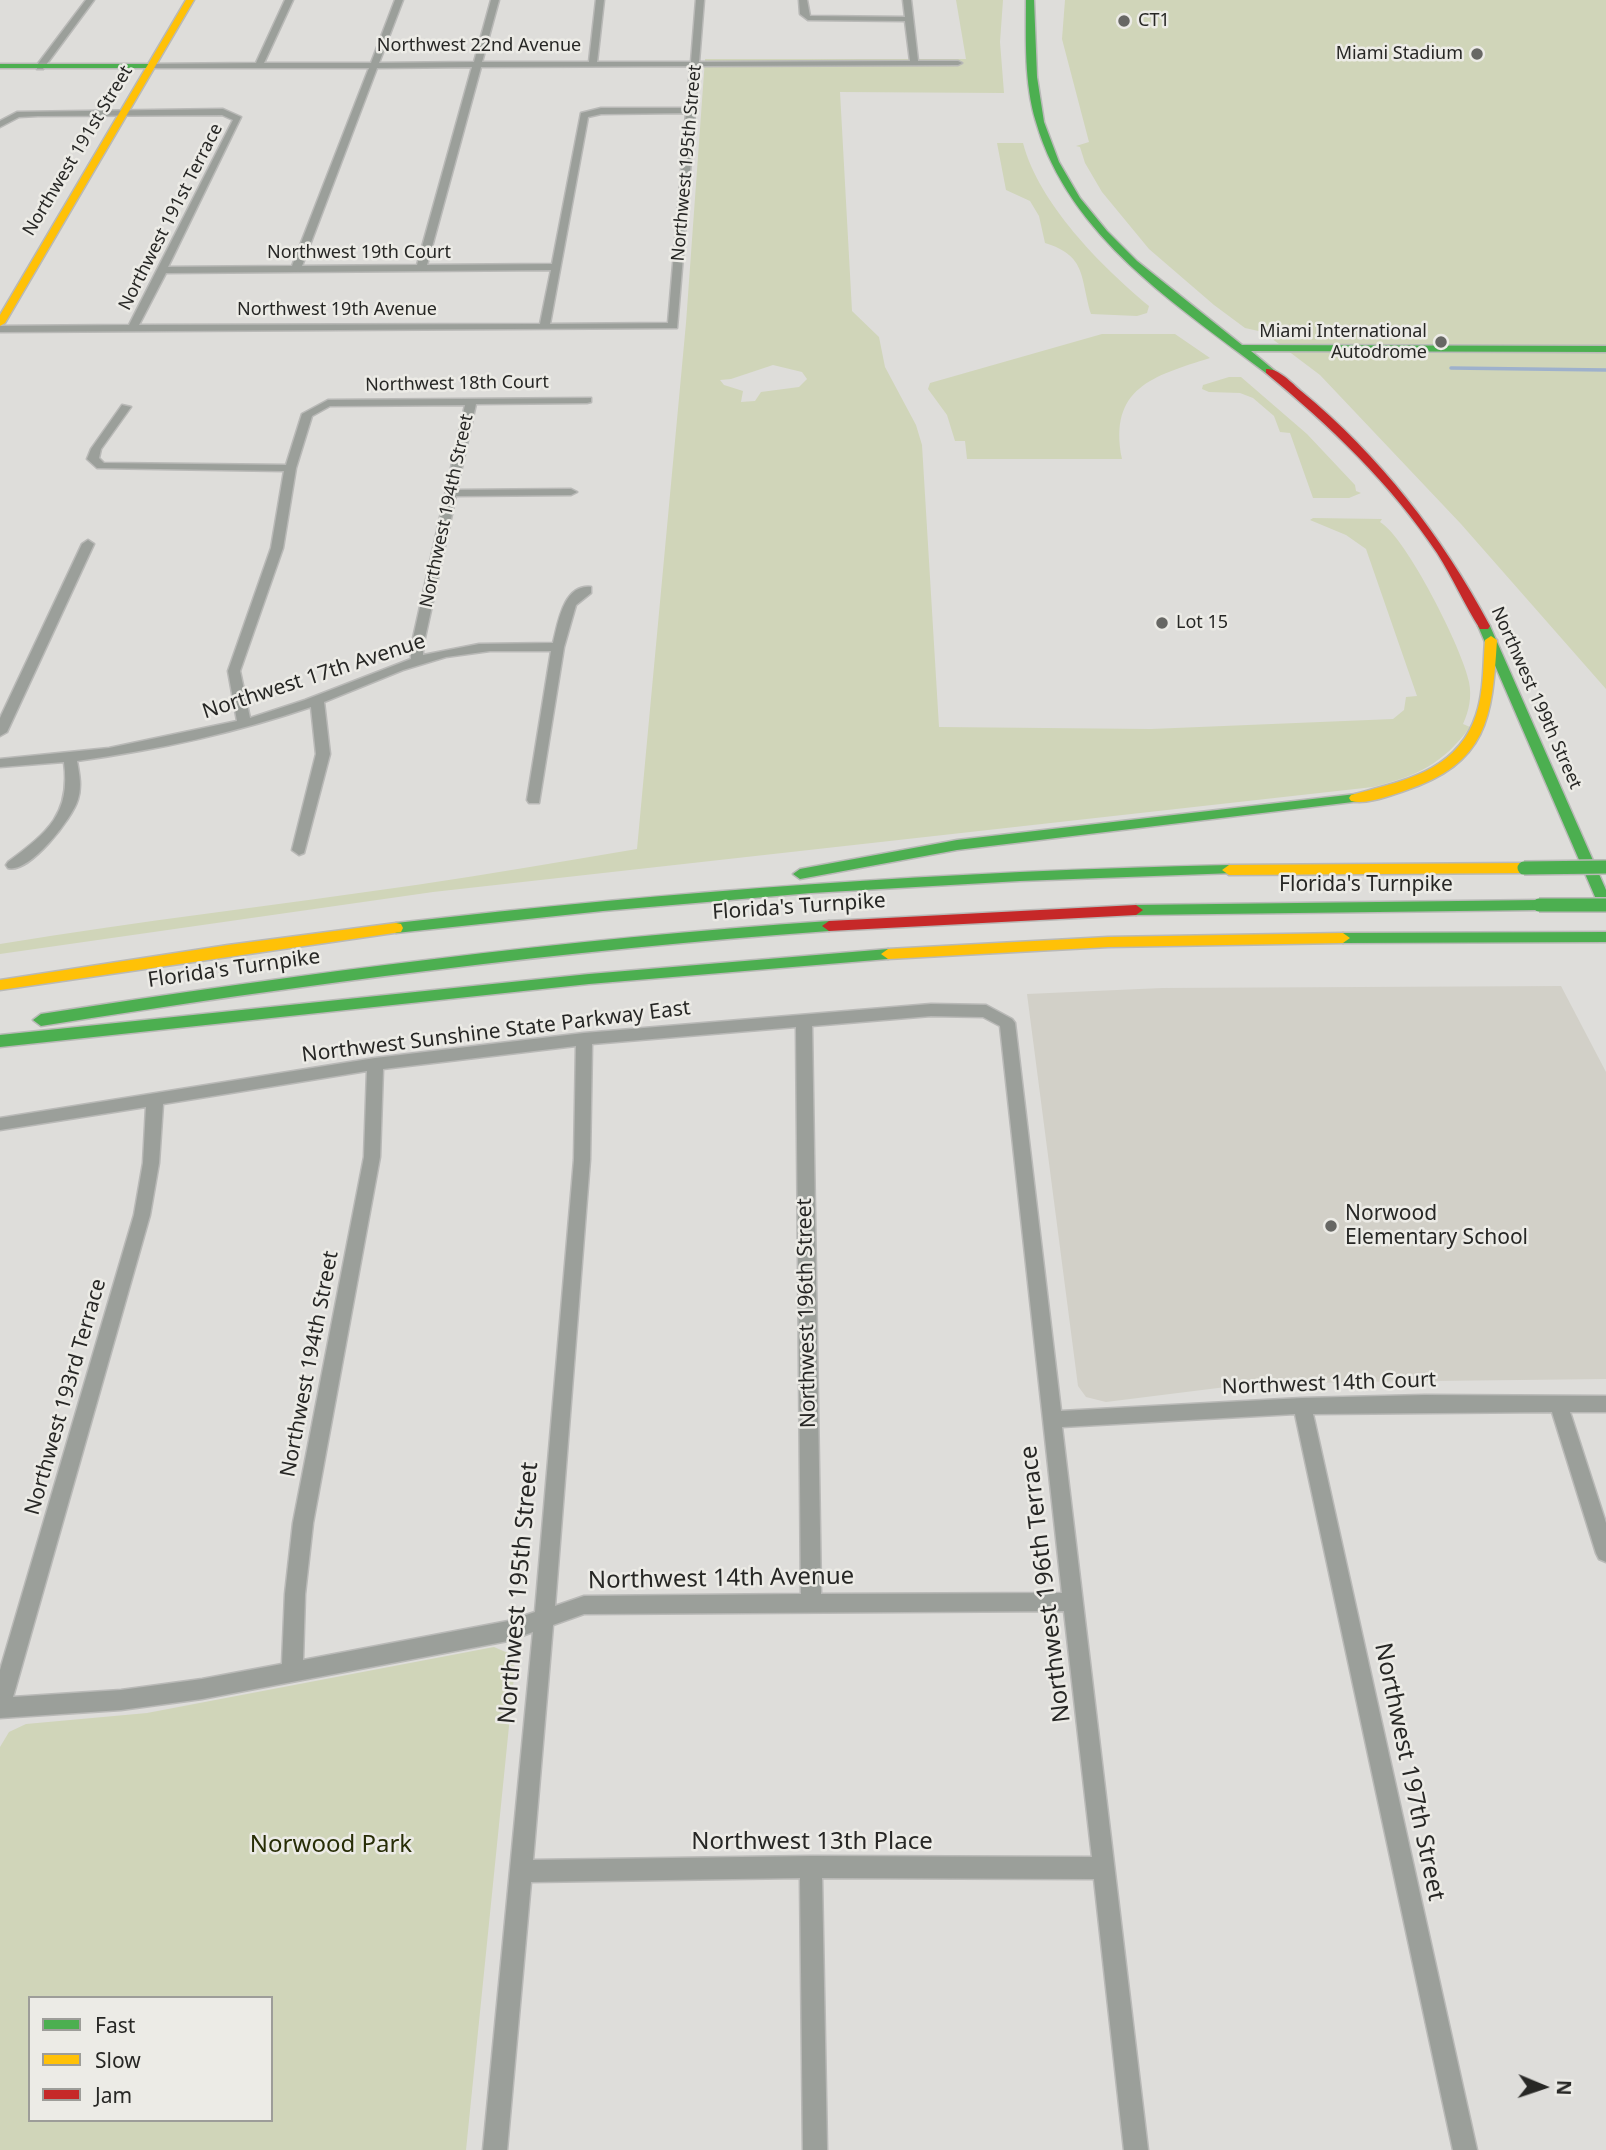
<!DOCTYPE html>
<style>
body{margin:0}
#map{position:relative;width:1606px;height:2150px;overflow:hidden;background:#deddda;font-family:"Noto Sans",sans-serif}
canvas{display:block}
.legend{position:absolute;left:28px;top:1996px;width:245px;height:126px;box-sizing:border-box;background:#ecebe6;border:2px solid #9d9d99;margin:0;padding:9px 12px;list-style:none;font-size:21px;color:#272725}
.legend li{display:flex;align-items:center;gap:14px;height:35px}
.legend b{width:35px;border:2px solid #9d9d99}
.north{position:absolute;left:1508px;top:2052px;width:70px;height:70px;-webkit-text-stroke:5px #ecebe6;paint-order:stroke;rotate:92deg;font-size:19px;font-weight:700;line-height:28px;text-align:center;color:#272725}
.north::after{content:'';display:block;margin:auto;width:24px;height:32px;background:#272725;clip-path:polygon(50% 0,100% 100%,50% 72%,0 100%)}
</style>
<div id="map">
<canvas width="1606" height="2150"></canvas>
<ul class="legend">
<li><b style="height:9px;background:#4caf50"></b>Fast</li>
<li><b style="height:9px;background:#ffc107"></b>Slow</li>
<li><b style="height:9px;background:#c62828"></b>Jam</li>
</ul>
<div class="north">N</div>
</div>
<script>
const context = document.querySelector('canvas').getContext('2d');
context.lineJoin = 'round';
function fillPath(path, color) { context.fillStyle = color; context.fill(path, 'evenodd'); }
function stroke(path, color, width, dash) { context.strokeStyle = color; context.lineWidth = width; context.lineCap = dash ? 'butt' : 'round'; context.setLineDash(dash || []); context.stroke(path); }
function write(font, color, halo, rows, align = 'center') {
  context.font = font + ' "Noto Sans",sans-serif'; context.lineWidth = 5; context.setLineDash([]); context.textBaseline = 'middle'; context.strokeStyle = halo; context.fillStyle = color; for (const [text, x, y, turn = 0] of rows) {
    context.save(); context.translate(x, y); context.rotate((+turn || 0) * Math.PI / 180); context.textAlign = isNaN(turn) ? turn : align; if (halo) context.strokeText(text, 0, 0); context.fillText(text, 0, 0); context.restore();
  }
}
fillPath(new Path2D(`
 M1561,986L1606,1072V1379L1346,1382L1234,1386L1106,1402L1086,1397L1078,1386L1027,994L1162,988Z`), '#d2d0c8');
fillPath(new Path2D(`
 M956,0H1003L1000,42L1004,93L840,92L852,311L879,337L885,367L916,425L922,445L939,727L1151,729L1393,719L1404,710L1406,697L1417,696L1366,549L1346,535L1310,520L1313,518L1382,519L1380,522C1406,537 1463,650 1469,682C1472,697 1469,711 1463,724L1470,727C1443,764 1417,776 1373,787L433,892L0,954V944C138,921 278,905 416,885C490,874 564,861 637,849L686,323L705,59H966ZM773,365L802,372L807,379L799,387L761,392L755,401L741,402L743,391L724,385L720,380L731,379Z
 M1065,0H1606V689L1461,524L1320,375L1263,332L1245,328L1214,305L1149,249L1102,192L1085,163L1080,147L1076,146L1089,142L1062,39Z
 M997,143H1023C1039,204 1101,266 1149,306L1147,313L1137,316L1091,314C1080,277 1087,256 1045,243L1039,216L1030,201L1006,190Z
 M1102,334H1175L1210,358C1153,376 1108,388 1122,459H967L965,441H955L947,415L928,389L930,383Z
 M1229,377H1241L1307,434L1355,485L1356,491L1361,493L1349,498H1313L1290,433L1280,432L1274,416L1253,398L1240,393L1209,392L1202,389L1203,385Z
 M494,1647L508,1653L515,1667L466,2150H0V1747L9,1732L26,1724L147,1713ZM30,1998H271V2120H30Z`), '#d0d5b9');
stroke(new Path2D(`
 M1451,368L1606,370`), '#9eb1cc', 3.5);
const street = new Path2D(`
 M86,0H94L43,69H37V65Z
 M285,0H293L264,63H371L395,0H403L379,63L474,62L491,0H499L482,62H589L596,0H604L597,62H691L696,0H704L699,62L910,61L905,21L808,20L800,14L799,0H807L810,16L905,17L903,0H911L918,61H958L962,63L958,65L699,66L695,108L697,110L695,112L677,328L0,332V326L129,325L233,120L222,115L38,116L19,117L0,127V121L17,112L223,109L241,117L168,267L292,266L369,68H151L147,66L151,64L256,63ZM690,66L687,108H601L581,113L552,264L427,265L481,67ZM472,67L417,265L302,266L377,68ZM686,113L668,323L550,324L588,117L601,114ZM551,270L540,324L139,325L166,273Z
 M591,398V402L587,403L476,404L457,490L571,489L577,492L571,495L456,496L423,647V655L479,644L553,643C558,624 563,584 591,587V593L576,605L564,647L539,803H529L527,800L551,651H490L446,657L403,670L324,702L330,754L304,853L299,855L292,850L316,754L311,707C235,733 156,750 77,761C79,773 82,786 78,799C73,818 29,874 8,868L6,865L8,862C48,832 71,814 64,762L0,767V759L109,748L237,721L228,671L271,548L284,471L97,468L87,459L91,449L122,405L131,407L101,449L99,458L104,463L286,465L302,414L328,400ZM465,405L411,647V659L305,700L250,718L240,671L283,548L296,468L312,416L330,406Z
 M88,540L94,544L7,732L0,736V718L82,544Z
 M931,1004L986,1005L1012,1019L1015,1023L1061,1411L1302,1398L1425,1395L1606,1396V1412H1570L1606,1523V1562L1599,1559L1596,1553L1552,1412L1313,1414L1477,2150H1453L1295,1414L1062,1427L1148,2150H1124L1094,1879L822,1878L827,2150H803L800,1878L531,1882L507,2150H483L533,1632L508,1641L202,1699L121,1710L0,1718V1670L134,1215L143,1163L146,1107L0,1130V1118L375,1058L584,1033ZM931,1016L983,1017L1000,1026L1062,1593L821,1594L812,1026ZM796,1027L801,1594L584,1596L555,1606L590,1160L592,1044ZM576,1046L574,1160L535,1612L508,1621L303,1660L305,1594L313,1523L380,1157L383,1069ZM367,1071L364,1157L293,1523L285,1594L282,1664L202,1679L121,1690L13,1697L150,1215L159,1163L163,1104ZM1064,1611L1092,1857L811,1856L533,1860L553,1625L584,1614Z`);
const fast = new Path2D(`
 M1026,0H1034L1037,77L1044,122L1059,162L1080,198L1107,231L1137,261L1242,345L1606,346V352L1251,351L1275,371L1266,373C1177,305 1069,237 1036,122C1024,83 1026,40 1026,0Z
 M0,64H151L155,66L151,68H0Z
 M1484,622L1490,626L1606,890V911L1599,906L1478,626Z
 M1356,794L1363,798L1361,801L957,850L800,879L793,874L800,869L957,840Z
 M1229,865L1236,870L1234,873L1020,881L811,893L603,911L396,933L389,928L396,923C673,891 950,871 1229,865Z
 M1539,900L1546,905L1539,910L1136,915L1129,910L1136,905Z
 M829,921L836,926L829,931C565,950 303,984 41,1026L33,1020L41,1014C303,973 565,939 829,921Z
 M1606,932V942L1343,943L1336,938L1343,933Z
 M888,949L895,954L888,959L589,984L0,1047V1035L589,974Z`);
const slow = new Path2D(`
 M186,0H194L5,323L0,326V315Z
 M1491,636L1497,640C1492,719 1488,763 1404,791C1389,796 1366,805 1351,801L1349,798L1351,795C1402,781 1457,772 1476,715C1484,691 1483,665 1485,640Z
 M1524,863L1531,868L1524,873L1229,875L1222,870L1229,865Z
 M396,923L401,924L403,928L401,932L0,990V980L228,945Z
 M1343,933L1350,938L1343,943L1108,947L888,959L881,954L888,949L1108,937Z`);
const jam = new Path2D(`
 M1266,369C1278,368 1292,383 1301,391C1380,456 1442,536 1490,626L1488,629H1480C1464,604 1453,578 1437,553C1391,484 1330,426 1266,373Z
 M1136,905L1143,910L1136,915L829,931L822,926L829,921Z`);
stroke(street, '#b9b9b7', 3);
stroke(fast, '#b9b9b7', 3);
stroke(slow, '#b9b9b7', 3);
stroke(jam, '#b9b9b7', 3);
fillPath(street, '#9b9f9a');
fillPath(fast, '#4caf50');
fillPath(slow, '#ffc107');
fillPath(jam, '#c62828');
const fastBridge = new Path2D(`
 M1524,868L1606,867
 M1539,905H1606`);
stroke(fastBridge, '#b9b9b7', 16, []);
stroke(fastBridge, '#4caf50', 13);
for (const [x, y, r, color] of [
 [1124,21,7,"#676764"],
 [1477,54,7,"#676764"],
 [1441,342,7,"#676764"],
 [1162,623,7,"#676764"],
 [1331,1226,7,"#676764"]
]) { const dot = new Path2D(); dot.arc(x, y, r, 0, 2 * Math.PI); context.fillStyle = color; context.fill(dot); stroke(dot, '#ecebe6', 2.5); }
write('18px', '#272725', '#ecebe6', [
 ["CT1",1138,21],
 ["Miami Stadium",1463,54,"right"],
 ["Miami International",1427,332,"right"],
 ["Autodrome",1427,353,"right"],
 ["Lot 15",1176,623]
], 'left');
write('18px', '#272725', '#ecebe6', [
 ["Northwest 22nd Avenue",479,46],
 ["Northwest 191st Street",78,151,-59],
 ["Northwest 195th Street",687,163,-85],
 ["Northwest 191st Terrace",171,217,-63],
 ["Northwest 19th Court",359,253],
 ["Northwest 19th Avenue",337,310],
 ["Northwest 18th Court",457,384,-1],
 ["Northwest 194th Street",447,511,-78],
 ["Northwest 199th Street",1536,698,66]
]);
write('21px', '#272725', '#ecebe6', [
 ["Northwest 17th Avenue",314,677,-18],
 ["Florida's Turnpike",1366,885],
 ["Florida's Turnpike",799,907,-4],
 ["Florida's Turnpike",234,969,-8],
 ["Northwest Sunshine State Parkway East",496,1032,-7],
 ["Northwest 196th Street",807,1313,-91],
 ["Northwest 194th Street",310,1364,-79],
 ["Northwest 14th Court",1329,1384,-2],
 ["Northwest 193rd Terrace",66,1397,-74]
]);
write('21px', '#272725', '#ecebe6', [
 ["Norwood",1345,1214],
 ["Elementary School",1345,1238]
], 'left');
write('24px', '#272725', '#ecebe6', [
 ["Northwest 14th Avenue",721,1579,-1],
 ["Northwest 196th Terrace",1046,1584,-97],
 ["Northwest 195th Street",519,1593,-85],
 ["Northwest 197th Street",1409,1772,78],
 ["Northwest 13th Place",812,1842]
]);
write('24px', '#272d06', '#ecebe6', [
 ["Norwood Park",331,1845]
]);
</script>
